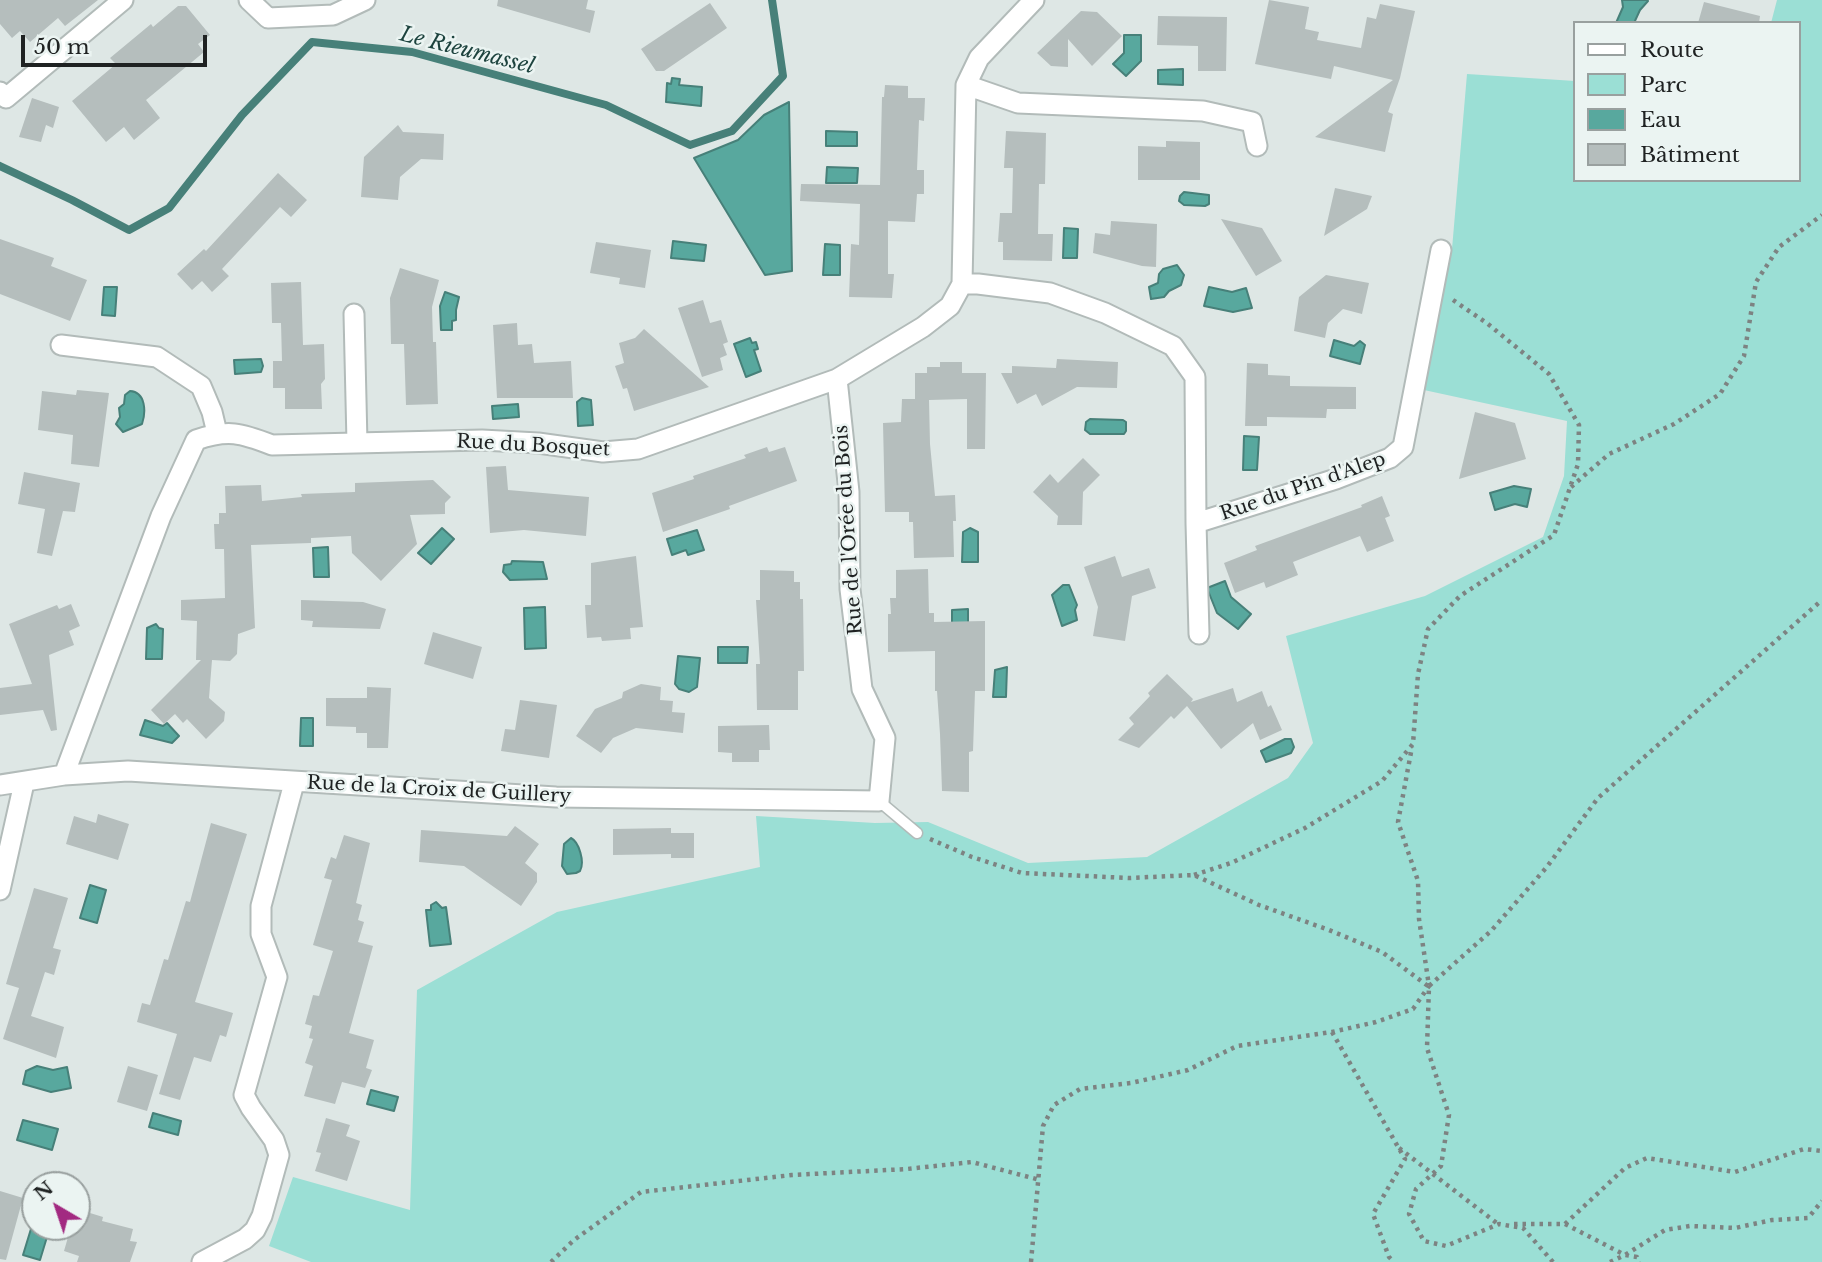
<!DOCTYPE html>
<meta charset="utf-8">
<style>
body{margin:0}
#map{position:relative;width:1822px;height:1262px;overflow:hidden;background:#dee7e5;font-family:"Libre Baskerville",serif}
canvas{display:block}
.legend{position:absolute;left:1573px;top:21px;width:228px;height:161px;box-sizing:border-box;background:#ebf4f2;border:2px solid #99a09f;margin:0;padding:9px 12px;list-style:none;font-size:21px;color:#1f2222}
.legend li{display:flex;align-items:center;gap:14px;height:35px}
.legend b{width:35px;border:2px solid #99a09f}
.north{position:absolute;left:21px;top:1171px;width:70px;height:70px;box-sizing:border-box;background:#ebf4f2;border:2px solid #99a09f;border-radius:50%;rotate:321deg;font-size:19px;font-weight:700;line-height:28px;text-align:center;color:#1f2222}
.north::after{content:'';display:block;margin:auto;width:24px;height:32px;background:#a22a81;clip-path:polygon(50% 0,100% 100%,50% 72%,0 100%)}
.scale{position:absolute;left:21px;top:35px;width:186px;height:32px;box-sizing:border-box;border:4px solid #1f2222;border-top:0;padding-left:9px;font-size:21px;line-height:24px;white-space:nowrap;color:#1f2222;-webkit-text-stroke:5px #ebf4f2;paint-order:stroke}
</style>
<div id="map">
<canvas width="1822" height="1262"></canvas>
<ul class="legend">
<li><b style="height:9px;background:#fff"></b>Route</li>
<li><b style="height:19px;background:#9bdfd5"></b>Parc</li>
<li><b style="height:19px;background:#58a89e"></b>Eau</li>
<li><b style="height:19px;background:#b5bebd"></b>Bâtiment</li>
</ul>
<div class="north">N</div>
<div class="scale">50 m</div>
</div>
<script>
const context = document.querySelector('canvas').getContext('2d');
context.lineJoin = 'round';
function fillPath(path, color) { context.fillStyle = color; context.fill(path, 'evenodd'); }
function stroke(path, color, width, dash) { context.strokeStyle = color; context.lineWidth = width; context.lineCap = dash ? 'butt' : 'round'; context.setLineDash(dash || []); context.stroke(path); }
function write(font, color, halo, rows, align = 'center') {
  context.font = font + ' "Libre Baskerville",serif'; context.lineWidth = 5; context.setLineDash([]); context.textBaseline = 'middle'; context.strokeStyle = halo; context.fillStyle = color; for (const [text, x, y, turn = 0] of rows) {
    context.save(); context.translate(x, y); context.rotate((+turn || 0) * Math.PI / 180); context.textAlign = isNaN(turn) ? turn : align; if (halo) context.strokeText(text, 0, 0); context.fillText(text, 0, 0); context.restore();
  }
}
fillPath(new Path2D(`
 M1777,0H1822V1262H311L269,1246L293,1177L410,1210L417,990L557,912L760,867L756,816L875,823L928,822L1028,863L1147,857L1288,778L1313,743L1286,636L1425,596L1543,537L1564,476L1567,421L1424,390L1452,249L1467,74L1575,81V180H1799V23H1771Z`), '#9bdfd5');
const water = new Path2D(`
 M1622,0H1647L1648,1L1640,10L1634,23H1616L1623,7Z
 M1124,35H1141V61L1126,76L1113,64L1124,53Z
 M1183,69V85L1158,84V70Z
 M672,78L680,79L679,85L702,87L701,106L666,102L667,83L671,84Z
 M789,102L792,271L765,275L694,158L738,140L764,115Z
 M826,131L857,132V146H826Z
 M827,167L858,168L857,183H826Z
 M1184,192L1209,195V204L1205,206L1184,205L1179,201L1180,196Z
 M1064,228L1078,229L1077,258H1063Z
 M673,241L706,245L704,261L671,258Z
 M825,244L840,245V275H823Z
 M1177,265L1184,275L1181,285L1169,291L1164,297L1151,299L1149,287L1158,283L1159,274L1163,269Z
 M104,287H117L115,316L102,315Z
 M1209,287L1232,292L1246,288L1252,308L1233,312L1204,306Z
 M445,292L459,297L456,310V320L452,321V330H441L440,306Z
 M750,338L752,343L756,342L758,349L754,350L761,371L746,377L734,344Z
 M1334,340L1354,346L1360,341L1365,345L1360,364L1330,356Z
 M261,359L263,366L261,372L235,374L234,360Z
 M130,391C146,392 146,412 142,424L123,432L116,424L120,417L119,408L124,404L125,395Z
 M582,398L591,400L593,425L578,426L577,402Z
 M518,404L519,417L493,419L492,406Z
 M1090,419L1123,420L1126,422V431L1124,434H1090L1085,430L1086,422Z
 M1244,436L1259,437L1257,470H1243Z
 M1514,486L1531,489L1527,507L1515,504L1495,510L1490,493Z
 M442,528L454,539L431,564L418,553Z
 M970,528L978,532V562H962L963,532Z
 M697,530L704,550L688,555L686,550L672,555L667,539Z
 M328,547L329,577H314L313,548Z
 M512,561L543,562L547,579L510,580L503,572L504,565L511,564Z
 M1225,581L1231,597L1251,614L1238,629L1217,613L1207,588Z
 M1063,585H1069L1077,605L1075,610L1077,620L1062,626L1052,595Z
 M545,607L546,648L525,649L524,608Z
 M968,609V639H952V610Z
 M156,624L159,628L163,629L162,659H146L147,628Z
 M718,647H748L747,663H718Z
 M678,656L700,658L697,687L689,692L679,689L675,684Z
 M1007,667L1006,697H993L995,670Z
 M301,718H313V746H300Z
 M145,720L163,726L167,723L179,736L172,743L140,735Z
 M1285,739H1291L1294,747L1291,753L1266,762L1261,751Z
 M571,838C579,842 585,862 580,871L576,873L567,874L562,866L564,844Z
 M90,885L106,890L97,923L80,918Z
 M436,902L442,908L446,907L451,944L430,946L426,910H431V905Z
 M37,1066L53,1070L67,1067L71,1088L51,1092L23,1084L26,1071Z
 M371,1090L398,1097L394,1111L367,1104Z
 M153,1113L181,1121L178,1135L149,1127Z
 M23,1120L58,1129L52,1150L17,1140Z
 M34,1219L35,1227H50L40,1260L23,1255Z`);
fillPath(water, '#58a89e');
stroke(water, '#478079', 2);
stroke(new Path2D(`
 M0,166L72,200L129,230L169,208L242,115L312,42L412,52L606,105L690,145L732,131L783,76L772,0`), '#478079', 8);
fillPath(new Path2D(`
 M0,0H98L65,26L58,18L30,42L20,31L12,38L0,24Z
 M498,0H588L586,9L595,11L590,33L497,6Z
 M1269,0L1309,7L1305,29L1319,32L1317,40L1361,48L1367,17L1376,19L1380,4L1415,11L1400,78L1388,112L1393,114L1385,152L1315,137L1393,80L1334,66L1331,79L1255,64Z
 M1704,2L1760,16L1759,23H1698Z
 M710,3L727,28L664,71H656L641,49Z
 M178,6H186L210,35L198,44L204,52L146,100L160,118L134,140L124,127L106,142L72,101L116,64L110,58L151,24L153,27Z
 M1081,11L1097,12L1122,36L1092,66L1068,39V67L1051,66L1037,53Z
 M1158,16L1227,17L1226,71H1198V46L1157,45Z
 M885,85L908,86V98H925L924,121L919,120L917,170H924V194H917L915,222L888,221V274H894L892,298L849,297L851,244L859,245L860,204L800,201L801,184L880,185L882,97H884Z
 M32,98L59,107L53,128L46,125L41,142L19,137Z
 M398,125L403,132L444,134L443,160L421,159L400,177L398,200L361,197L364,157Z
 M1006,131L1046,133L1045,184H1039L1038,234H1053L1052,261L1003,260V242H998L1000,213H1012L1013,168H1004Z
 M1166,141L1200,142V180H1138V146L1166,147Z
 M278,173L307,200L291,217L280,207L222,269L229,276L212,292L202,281L192,290L177,274L204,249L206,251Z
 M1335,188L1372,196L1367,209L1324,236Z
 M1221,219L1262,228L1282,261L1256,276Z
 M1111,221L1157,224L1156,267L1142,266L1093,253L1095,233L1110,235Z
 M0,239L54,258L51,266L87,280L70,321L0,294Z
 M596,242L651,250L645,288L619,284L620,278L590,273Z
 M400,268L439,280L432,307L433,342H436L438,404L406,405L404,344H391L390,298Z
 M1326,275L1369,283L1362,314L1343,309L1328,323L1325,338L1294,331L1299,297Z
 M301,282L303,345L324,344L325,379L321,384L322,409H285V388H273V361H282L281,323H272L271,283Z
 M703,300L710,323L721,320L728,342L723,344L727,355L720,358L723,370L702,377L678,308Z
 M517,323L518,345L532,344L534,363L571,361L573,398H497L493,325Z
 M644,329L709,387L634,411L627,388L623,389L615,366L624,363L619,343L635,338Z
 M1057,359L1118,362L1117,388L1077,387L1042,406L1036,394L1017,404L1001,373H1012V366L1056,368Z
 M940,362H962V373H986L985,449H967V399L929,400L930,444L935,496L955,495L956,521H953L954,557L914,558L913,522H909V512H885L883,423L901,422L902,399H915V373H927V367H940Z
 M1247,363L1268,364V375L1290,376V386L1356,387V409H1327L1326,418L1267,417V426H1245Z
 M77,390L109,393L99,467L71,464L73,435L38,430L42,391L76,395Z
 M1475,412L1515,423L1526,459L1459,479Z
 M767,447L769,452L785,447L797,481L729,506L730,509L663,532L652,493L694,479L693,476L746,458L744,455Z
 M1083,458L1100,475L1083,492L1082,525H1057L1058,516L1033,492L1050,474L1058,483Z
 M506,466L508,490L589,497L586,536L524,530L490,533L486,467Z
 M24,472L80,483L75,512L63,511L52,556L37,553L45,509L18,504Z
 M433,480L451,497L445,503V514L410,515L417,544L381,581L352,553L351,536L311,538V543L251,545L255,628L238,634L237,654L230,661L212,660L209,698L225,712L224,721L206,739L187,719L183,723L175,714L164,724L151,710L201,660H196L197,621L181,620V600L225,598L224,549H215L214,524H219V513H226L225,486L261,485L262,501L302,497L301,494L355,492V483Z
 M1382,496L1390,516L1385,518L1394,541L1367,552L1360,536L1293,562L1298,575L1266,588L1264,582L1235,593L1224,563L1257,550L1255,546L1362,507L1361,505Z
 M636,556L643,627L630,628L631,639L602,641L601,637L587,638L585,605H591V563Z
 M1115,556L1122,577L1149,568L1156,588L1132,596L1125,641L1093,636L1098,607L1084,567Z
 M928,569L929,613H934V622L985,621V691H975L973,751L969,752V792L942,791L940,734L937,691H935V651L888,652V614H891L890,598H896V570Z
 M760,570L794,571V582H800V599H803L804,671H798V710H757L756,664H760L756,600H760Z
 M301,600L363,602L386,609L380,629L312,627L313,621L301,620Z
 M71,604L80,626L69,631L74,645L49,655L57,730L51,731L43,710L0,715V688L32,684L9,624L57,605L59,609Z
 M433,632L482,647L473,679L424,664Z
 M1167,674L1193,699L1191,702L1233,688L1237,702L1262,691L1268,707L1271,705L1282,730L1260,740L1253,723L1221,749L1187,706L1174,719L1171,716L1139,748L1118,740L1134,724L1129,718L1150,696L1148,693Z
 M641,684L661,687L660,700L673,701L672,712L685,713L683,733L636,728L613,738L601,753L576,736L595,709L622,698L623,692Z
 M367,687L391,688L388,748H367V733H356V727L326,726V698H367Z
 M520,700L557,705L549,758L501,751L505,729L515,730Z
 M769,725L770,750H759V762H732V753L718,752V726Z
 M98,814L129,824L118,860L66,844L74,816L96,823Z
 M211,823L247,834L195,1002L233,1013L226,1037L220,1035L211,1062L194,1057L180,1100L159,1094L177,1034L137,1022L142,1003L150,1005L164,959L168,960L186,901L190,902Z
 M515,826L539,844L525,863L537,873V882L521,906L464,866L419,862L421,830L507,836Z
 M671,828V833H694V858H671V854L613,855V829Z
 M344,835L370,843L356,903L362,905L358,920L364,922L358,942L373,946L349,1033L374,1040L366,1068L372,1070L365,1088L342,1082L335,1104L304,1096L313,1066L305,1063L313,1039L309,1038L312,1026L305,1024L313,995L319,996L333,951L313,945L332,880L324,878L331,857L336,859Z
 M34,888L68,898L53,948L61,950L54,975L45,972L31,1016L64,1027L56,1058L3,1039L19,988L6,984Z
 M128,1066L158,1075L147,1111L117,1102Z
 M326,1118L350,1125L346,1136L360,1141L347,1181L315,1171L321,1153L316,1152Z
 M0,1191L23,1198L6,1260L0,1259Z
 M77,1209L103,1217L102,1221L133,1229L130,1241L137,1242L130,1262H77L79,1256L64,1251L71,1227H77Z`), '#b5bebd');
const service = new Path2D(`
 M879,801L917,833`);
const minor = new Path2D(`
 M249,0L268,18L333,15L365,0
 M966,85L1018,103L1203,111L1252,122L1257,146
 M0,92L6,98L123,0
 M962,284H978L1050,293L1105,313L1173,346L1195,377L1196,523L1336,479L1390,458L1403,447L1441,250
 M354,314L357,443
 M61,345L157,357L201,386L212,412L217,433
 M1196,523L1199,634
 M64,775L161,516L196,440C228,429 241,433 272,445L482,440L538,443L603,452L638,449L837,379L923,327L950,306L962,284L966,85L979,58L1034,0
 M0,785L64,775L128,771L556,797L879,801L885,738L862,689L850,589L849,492L837,379
 M0,890L24,783
 M202,1262L245,1239L255,1230L262,1216L279,1155L274,1140L251,1108L244,1095L277,977L261,934V906L294,783`);
stroke(service, '#b2bbb9', 13);
stroke(minor, '#b2bbb9', 23);
stroke(new Path2D(`
 M1571,487L1609,454L1674,424L1720,394L1744,356L1756,282L1779,247L1822,215
 M930,839L972,857L1022,873L1129,878L1194,875L1259,905L1329,930L1382,952L1428,986
 M1194,875L1231,863L1305,828L1382,781L1413,744L1418,674L1428,629L1460,596L1554,535L1578,464L1579,425L1549,374L1488,324L1453,300
 M1332,1032L1405,1159L1373,1214L1389,1257L1394,1262
 M1399,1148L1498,1224
 M1514,1224H1565L1625,1255L1665,1230L1690,1226L1735,1228L1772,1220L1808,1218L1822,1201
 M1565,1224L1625,1168L1647,1158L1735,1172L1804,1149L1822,1151
 M551,1262L574,1240L641,1192L792,1175L907,1169L972,1162L1040,1180
 M1031,1262L1043,1126L1054,1105L1080,1089L1131,1083L1188,1070L1237,1046L1332,1032L1376,1022L1413,1009L1429,986L1419,919L1418,881L1398,822L1412,747
 M1553,1262L1523,1228L1499,1224L1446,1246L1424,1241L1409,1214L1416,1189L1441,1166L1449,1115L1427,1048L1429,986L1491,931L1546,868L1598,798L1822,600
 M1610,1262L1625,1255L1637,1257L1639,1262`), '#7d8382', 4.5, [3.5, 5]);
stroke(service, '#fff', 10);
stroke(minor, '#fff', 19);
write('19px', '#1f2222', '#ebf4f2', [
 ["Rue du Bosquet",533,446,3],
 ["Rue du Pin d'Alep",1303,487,-19],
 ["Rue de l'Orée du Bois",849,530,-94],
 ["Rue de la Croix de Guillery",439,790,3]
]);
write('italic 21px', '#1d433e', '#ebf4f2', [
 ["Le Rieumassel",467,51,14]
]);
</script>
